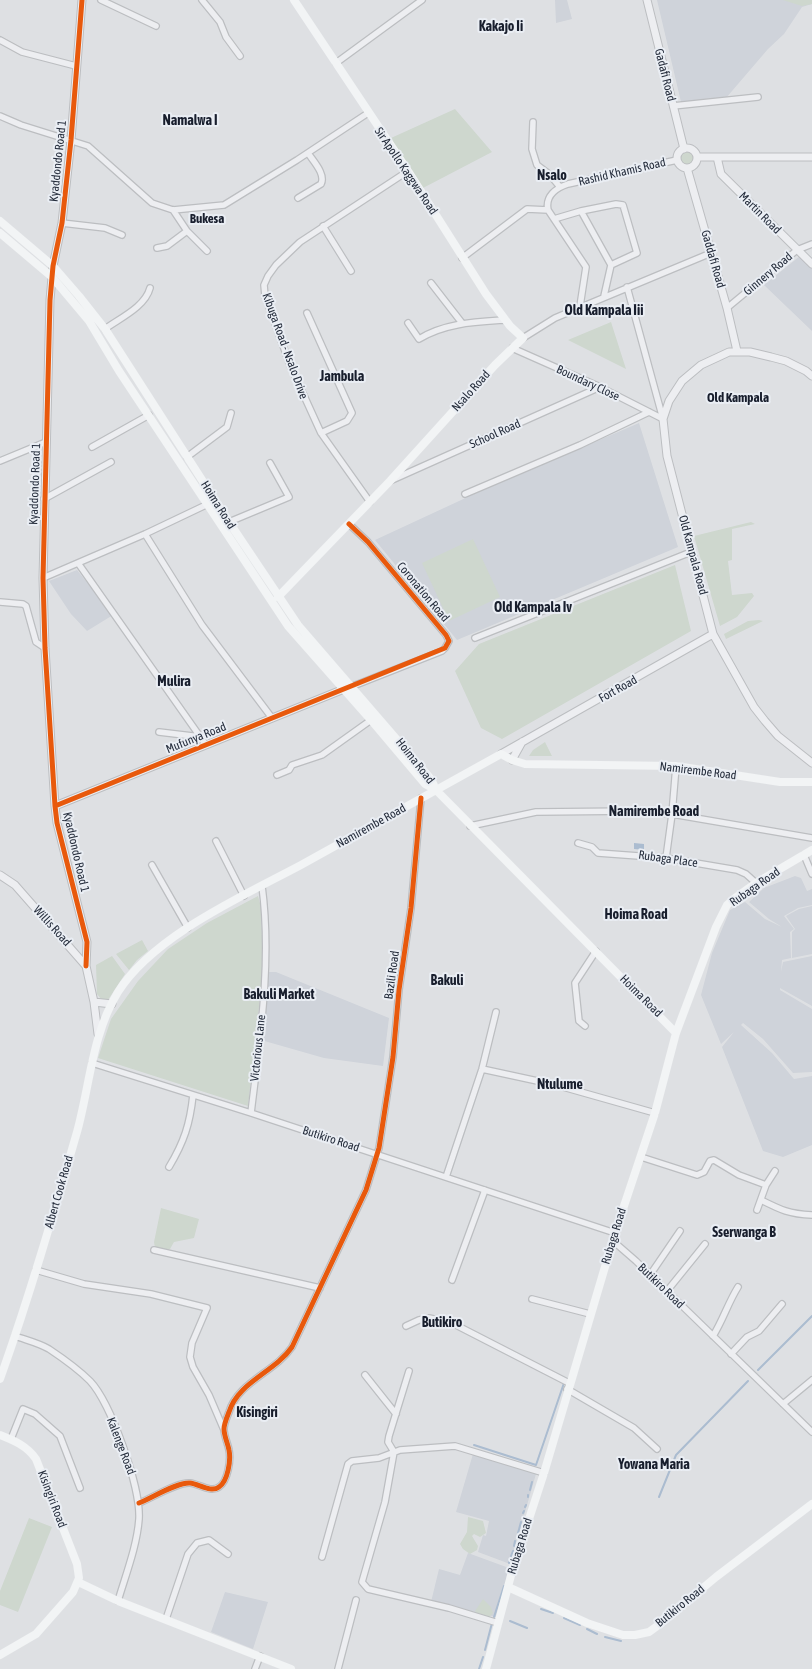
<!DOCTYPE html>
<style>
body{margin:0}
canvas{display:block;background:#dee0e3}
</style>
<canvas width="812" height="1669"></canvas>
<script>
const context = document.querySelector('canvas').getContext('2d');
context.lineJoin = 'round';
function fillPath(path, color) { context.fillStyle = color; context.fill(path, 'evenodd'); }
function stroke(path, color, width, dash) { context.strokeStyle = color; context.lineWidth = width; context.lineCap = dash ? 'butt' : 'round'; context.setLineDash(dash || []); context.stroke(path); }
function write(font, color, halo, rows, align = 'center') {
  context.font = font + ' "Asap Condensed",sans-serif'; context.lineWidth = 4; context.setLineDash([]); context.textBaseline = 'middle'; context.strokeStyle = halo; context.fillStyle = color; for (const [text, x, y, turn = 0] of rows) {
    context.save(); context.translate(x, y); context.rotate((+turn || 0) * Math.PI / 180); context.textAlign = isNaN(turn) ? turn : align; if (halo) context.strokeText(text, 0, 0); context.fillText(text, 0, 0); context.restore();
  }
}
fillPath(new Path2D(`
 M555,0H567L572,19L556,23Z
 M657,0H812V4L802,7L784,34L768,49L726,98L681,102Z
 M800,256L812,268V331L764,285Z
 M639,423L678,547L457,640L375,540L472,495Z
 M77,570L113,615L87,631L71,614L49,581Z
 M795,876L801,878L807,891L812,889V905L798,908L784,916L794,929L790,932L791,958L782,960L781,972L783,962L812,956V1006L780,988V990L812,1009V1072L793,1073L763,1039L743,1023L741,1025L772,1053L794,1079L812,1076V1145L783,1157L763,1151L722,1047L734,1032L721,1044L701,995L712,953L730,910L745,902L765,919L782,927L769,919L749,902L764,888Z
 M812,906V954L792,958V932L795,929L786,916L799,909Z
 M267,972H276L389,1018L383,1066L324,1058L261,1040Z
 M473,1454L536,1474L510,1564L478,1552L483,1535L486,1536L489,1521L456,1512Z
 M468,1553L509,1568L496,1617L431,1602L439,1569L460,1575Z
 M225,1592L268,1602L253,1649L211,1632Z`), '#cfd3da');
fillPath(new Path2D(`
 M783,0H812V4L802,6Z
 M455,109L492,152L423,188L391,138Z
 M680 159a7 7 0 1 1 14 0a7 7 0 1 1-14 0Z
 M611,322L626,369L568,340Z
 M751,522L755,524L732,529V560L728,561L732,595L752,593L754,596L737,617L720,626L694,536Z
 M473,539L500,597L449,621L422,563Z
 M675,565L691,631L502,739L481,728L455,671L479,644Z
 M759,620L763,621L726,639L724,634L748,621Z
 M545,742L552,756H529L533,750Z
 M258,896L261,907L263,970L248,1106L98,1058L111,1019L138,981L168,949L207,923Z
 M142,940L148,951L137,960L129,970L116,954Z
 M112,956L125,974L108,1000H102L97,994L96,965Z
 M161,1208L199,1219L194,1238L174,1242L170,1249L160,1250L155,1248L154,1242Z
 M468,1517L483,1521L486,1533L480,1537L474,1534L472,1536L478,1546L477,1550L470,1554L463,1549L460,1544L467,1532Z
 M29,1518L52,1527L18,1612L0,1605V1591Z
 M483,1599L491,1607L493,1613L485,1622L481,1621L475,1611Z`), '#ced7ce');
fillPath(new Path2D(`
 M634,843L644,844V850L634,849Z`), '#abbcd0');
stroke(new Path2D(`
 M758,1370L812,1316
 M474,1445L536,1465L564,1383
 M530,1490L532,1482
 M528,1497V1495
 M659,1497L676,1455L748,1381
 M525,1507L526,1505
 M523,1513L524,1511
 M518,1533L521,1522
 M514,1546L515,1541
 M511,1556L513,1551
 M509,1563L510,1559
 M541,1609L553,1613
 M494,1617L504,1586
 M564,1618L580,1625
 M510,1621L527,1628
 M587,1629L597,1634
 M605,1637L621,1641
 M485,1650L492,1623
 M479,1669L483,1657`), '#abbcd0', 2);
const minor = new Path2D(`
 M101,0L156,26
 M202,0L220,22L226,37L240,56
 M0,40L22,52L76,66
 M336,63L422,0
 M673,106L758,97
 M0,116L21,125L88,146L152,203L173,210L224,205L297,160L368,113
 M533,122L532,149L537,165L549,174L560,187
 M298,198L321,184C326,174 313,161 308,153
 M173,210L187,231L207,251
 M581,211L616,204L623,205L637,253L611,265
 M554,219L581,211L611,265L604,296
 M62,223L105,228L122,235
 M323,226L351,271
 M157,248L167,246L187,231
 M462,258L527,209L548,210
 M431,283L462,323
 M627,287L663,419
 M580,306L586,267L548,210C545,196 556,188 568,184L677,160
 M727,308L797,250L812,244
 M307,313L352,413L347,421L321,433
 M408,323L419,339C445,323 475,322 505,320
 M105,329C120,318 145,307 150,288
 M523,338L555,318L711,253
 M512,348L600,387L663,419
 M92,447L149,415
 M187,457L227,427L231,413
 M0,461L46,442
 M392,480L600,387
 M465,494L580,445L649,412
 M44,499L111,462
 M370,502L321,433L290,365L265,296L264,285L268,276L276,265L300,242L408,171
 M229,522L289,497L270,463
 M145,534L202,625L272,718
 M78,563L206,745
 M43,578L145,534L208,504
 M0,602L23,604L26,606L36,642L45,648
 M475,638L691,552
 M348,688L442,651L445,648L449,641L446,635L368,542L349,524
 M159,732L201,737
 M277,775L289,770L292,765L322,755L371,720
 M470,826L536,812L636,811L672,814L812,838
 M216,841L244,896
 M578,843L592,847L598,853L666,858L737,870L746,874L756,883
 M804,855L812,874
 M666,858L672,814L676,766
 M152,865L188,928
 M585,1026L579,1021L575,983L596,951
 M92,1063L251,1113L615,1233
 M482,1069L556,1085L655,1113
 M251,1113C260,1038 272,961 262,886
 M641,1157L697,1175L704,1172L710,1161L714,1160L739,1175L766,1185
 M169,1167C184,1142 190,1124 193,1095
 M446,1177L482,1069L496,1012
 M761,1200C781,1210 789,1214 812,1215
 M757,1210L766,1185L775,1171
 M613,1241L636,1261L812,1432
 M154,1250L320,1288
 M36,1270L84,1284L151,1294L207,1308L192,1343L190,1357L193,1367L209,1395L224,1430
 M650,1275L680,1231
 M452,1280L485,1190
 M667,1291L705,1244
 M532,1299L590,1314
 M406,1326L419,1320L429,1318L452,1323L569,1383
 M15,1336C26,1340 39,1343 49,1349C61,1357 80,1371 90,1381C111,1403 141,1488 139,1519C137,1546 126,1574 118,1601
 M713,1336C723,1320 728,1303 738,1287
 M731,1354L747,1337L759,1331L782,1304
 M409,1371L389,1436L388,1442L394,1452L385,1502L362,1582L368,1589L449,1608L498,1623
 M365,1375L396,1414
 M567,1389L634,1428L657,1449
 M783,1404L812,1380
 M11,1439L23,1409L35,1414L60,1436L80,1488
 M139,1503C152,1498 177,1482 190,1483C199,1484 211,1493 219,1487C228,1481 231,1460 229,1450C228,1444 224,1436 224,1429C224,1424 227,1417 229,1412C238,1382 275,1372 292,1347L366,1190L379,1148L393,1057L399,990L411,908L421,798
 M322,1557L348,1464L352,1461L379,1458L400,1450L455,1446L544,1473
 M166,1619L188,1554L197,1543L209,1540L228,1554
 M255,1669L260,1656
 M338,1669L356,1600`);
const tertiary = new Path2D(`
 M82,0L71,140L62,223L53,266L50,300L43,578L45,648L55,806L57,823L87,942L86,966
 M647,0L684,149
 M677 158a10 10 0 1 1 20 0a10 10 0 1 1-20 0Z
 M697,157H812
 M717,157L721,174L812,264
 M687,168L727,308L737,351
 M812,376L806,371L786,361L771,357L750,352H729L701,365L682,381L669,401L663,419L667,456L713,634L754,707L765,721L778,736L812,763
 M501,754L713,634
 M512,760L522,742
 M55,806L344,689
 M0,875L15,885L86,966L94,1002L98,1034
 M94,1002L112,1004`);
stroke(minor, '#bcbec1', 8);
stroke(tertiary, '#bcbec1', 9);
stroke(minor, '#edeef1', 5.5);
stroke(tertiary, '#edeef1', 7);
stroke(new Path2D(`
 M0,221L53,266L79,296L105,329L229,522L298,625L431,779L436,790
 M0,233L52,277L89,321L119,371L288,626L371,720L425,784L436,790L676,1033
 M278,597L390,481L495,365L523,338L510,326L486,294L408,171L294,0
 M0,1379C29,1298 53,1215 77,1132C90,1085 92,1034 118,992C153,936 243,896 301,865C367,828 434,791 501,754L512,760L525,764L676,766L780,782H812
 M0,1435C15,1441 27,1446 36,1459L77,1564L79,1578L73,1592L36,1634L0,1655
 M78,1582L118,1601L291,1669
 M508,1587L587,1623L623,1635H635L649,1632L660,1624L716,1577L812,1504
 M486,1669L513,1568L544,1473L615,1233L655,1113L676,1033L716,927L727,905L735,898L756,883L812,850`), '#f2f4f5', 8);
stroke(new Path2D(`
 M82,0L71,140L62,223L53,266L50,300L43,578L45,648L55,806L57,823L87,942L86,966
 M55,806L445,648L449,641L446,635L368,542L349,524
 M139,1503C152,1498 177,1482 190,1483C199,1484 211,1493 219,1487C228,1481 231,1460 229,1450C228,1444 224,1436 224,1429C224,1424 227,1417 229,1412C238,1382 275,1372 292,1347L366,1190L379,1148L393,1057L399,990L411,908L421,798`), '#e8590c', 5);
write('12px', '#252d3c', '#eaeef4', [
 ["Gadafi Road",665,75,76],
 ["Kyaddondo Road 1",58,161,-84],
 ["Sir Apollo Kaggwa Road",406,171,56],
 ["Rashid Khamis Road",622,172,-13],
 ["Martin Road",760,213,45],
 ["Gaddafi Road",713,259,74],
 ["Ginnery Road",768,274,-40],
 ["Kibuga Road - Nsalo Drive",285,346,70],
 ["Boundary Close",588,383,25],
 ["Nsalo Road",471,391,-48],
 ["School Road",495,434,-24],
 ["Kyaddondo Road 1",35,484,-88],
 ["Hoima Road",218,505,58],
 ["Old Kampala Road",693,555,75],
 ["Coronation Road",423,592,50],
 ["Fort Road",618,689,-29],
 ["Mufunya Road",196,738,-22],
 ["Hoima Road",415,761,52],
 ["Namirembe Road",698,771,7],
 ["Namirembe Road",371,826,-29],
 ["Kyaddondo Road 1",76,852,77],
 ["Rubaga Place",668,859,8],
 ["Rubaga Road",755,887,-35],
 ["Willis Road",52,926,48],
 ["Bazili Road",392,975,-82],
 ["Hoima Road",641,996,45],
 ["Victorious Lane",258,1048,-84],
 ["Butikiro Road",331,1139,18],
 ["Albert Cook Road",59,1192,-74],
 ["Rubaga Road",614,1236,-73],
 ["Butikiro Road",661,1286,44],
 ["Kalenge Road",121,1446,69],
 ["Kisingiri Road",52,1499,69],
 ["Rubaga Road",520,1546,-73],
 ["Butikiro Road",680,1606,-39]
]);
write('bold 13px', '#181e2d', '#eaeef4', [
 ["Bukesa",207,219],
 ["Old Kampala",738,398]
]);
write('bold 14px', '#181e2d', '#eaeef4', [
 ["Kakajo Ii",501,27],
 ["Namalwa I",190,121],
 ["Nsalo",552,176],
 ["Old Kampala Iii",604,311],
 ["Jambula",342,377],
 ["Old Kampala Iv",533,608],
 ["Mulira",174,682],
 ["Namirembe Road",654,812],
 ["Hoima Road",636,915],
 ["Bakuli",447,981],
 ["Bakuli Market",279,995],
 ["Ntulume",560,1085],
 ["Sserwanga B",744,1233],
 ["Butikiro",442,1323],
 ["Kisingiri",257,1413],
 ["Yowana Maria",654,1465]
]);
</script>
